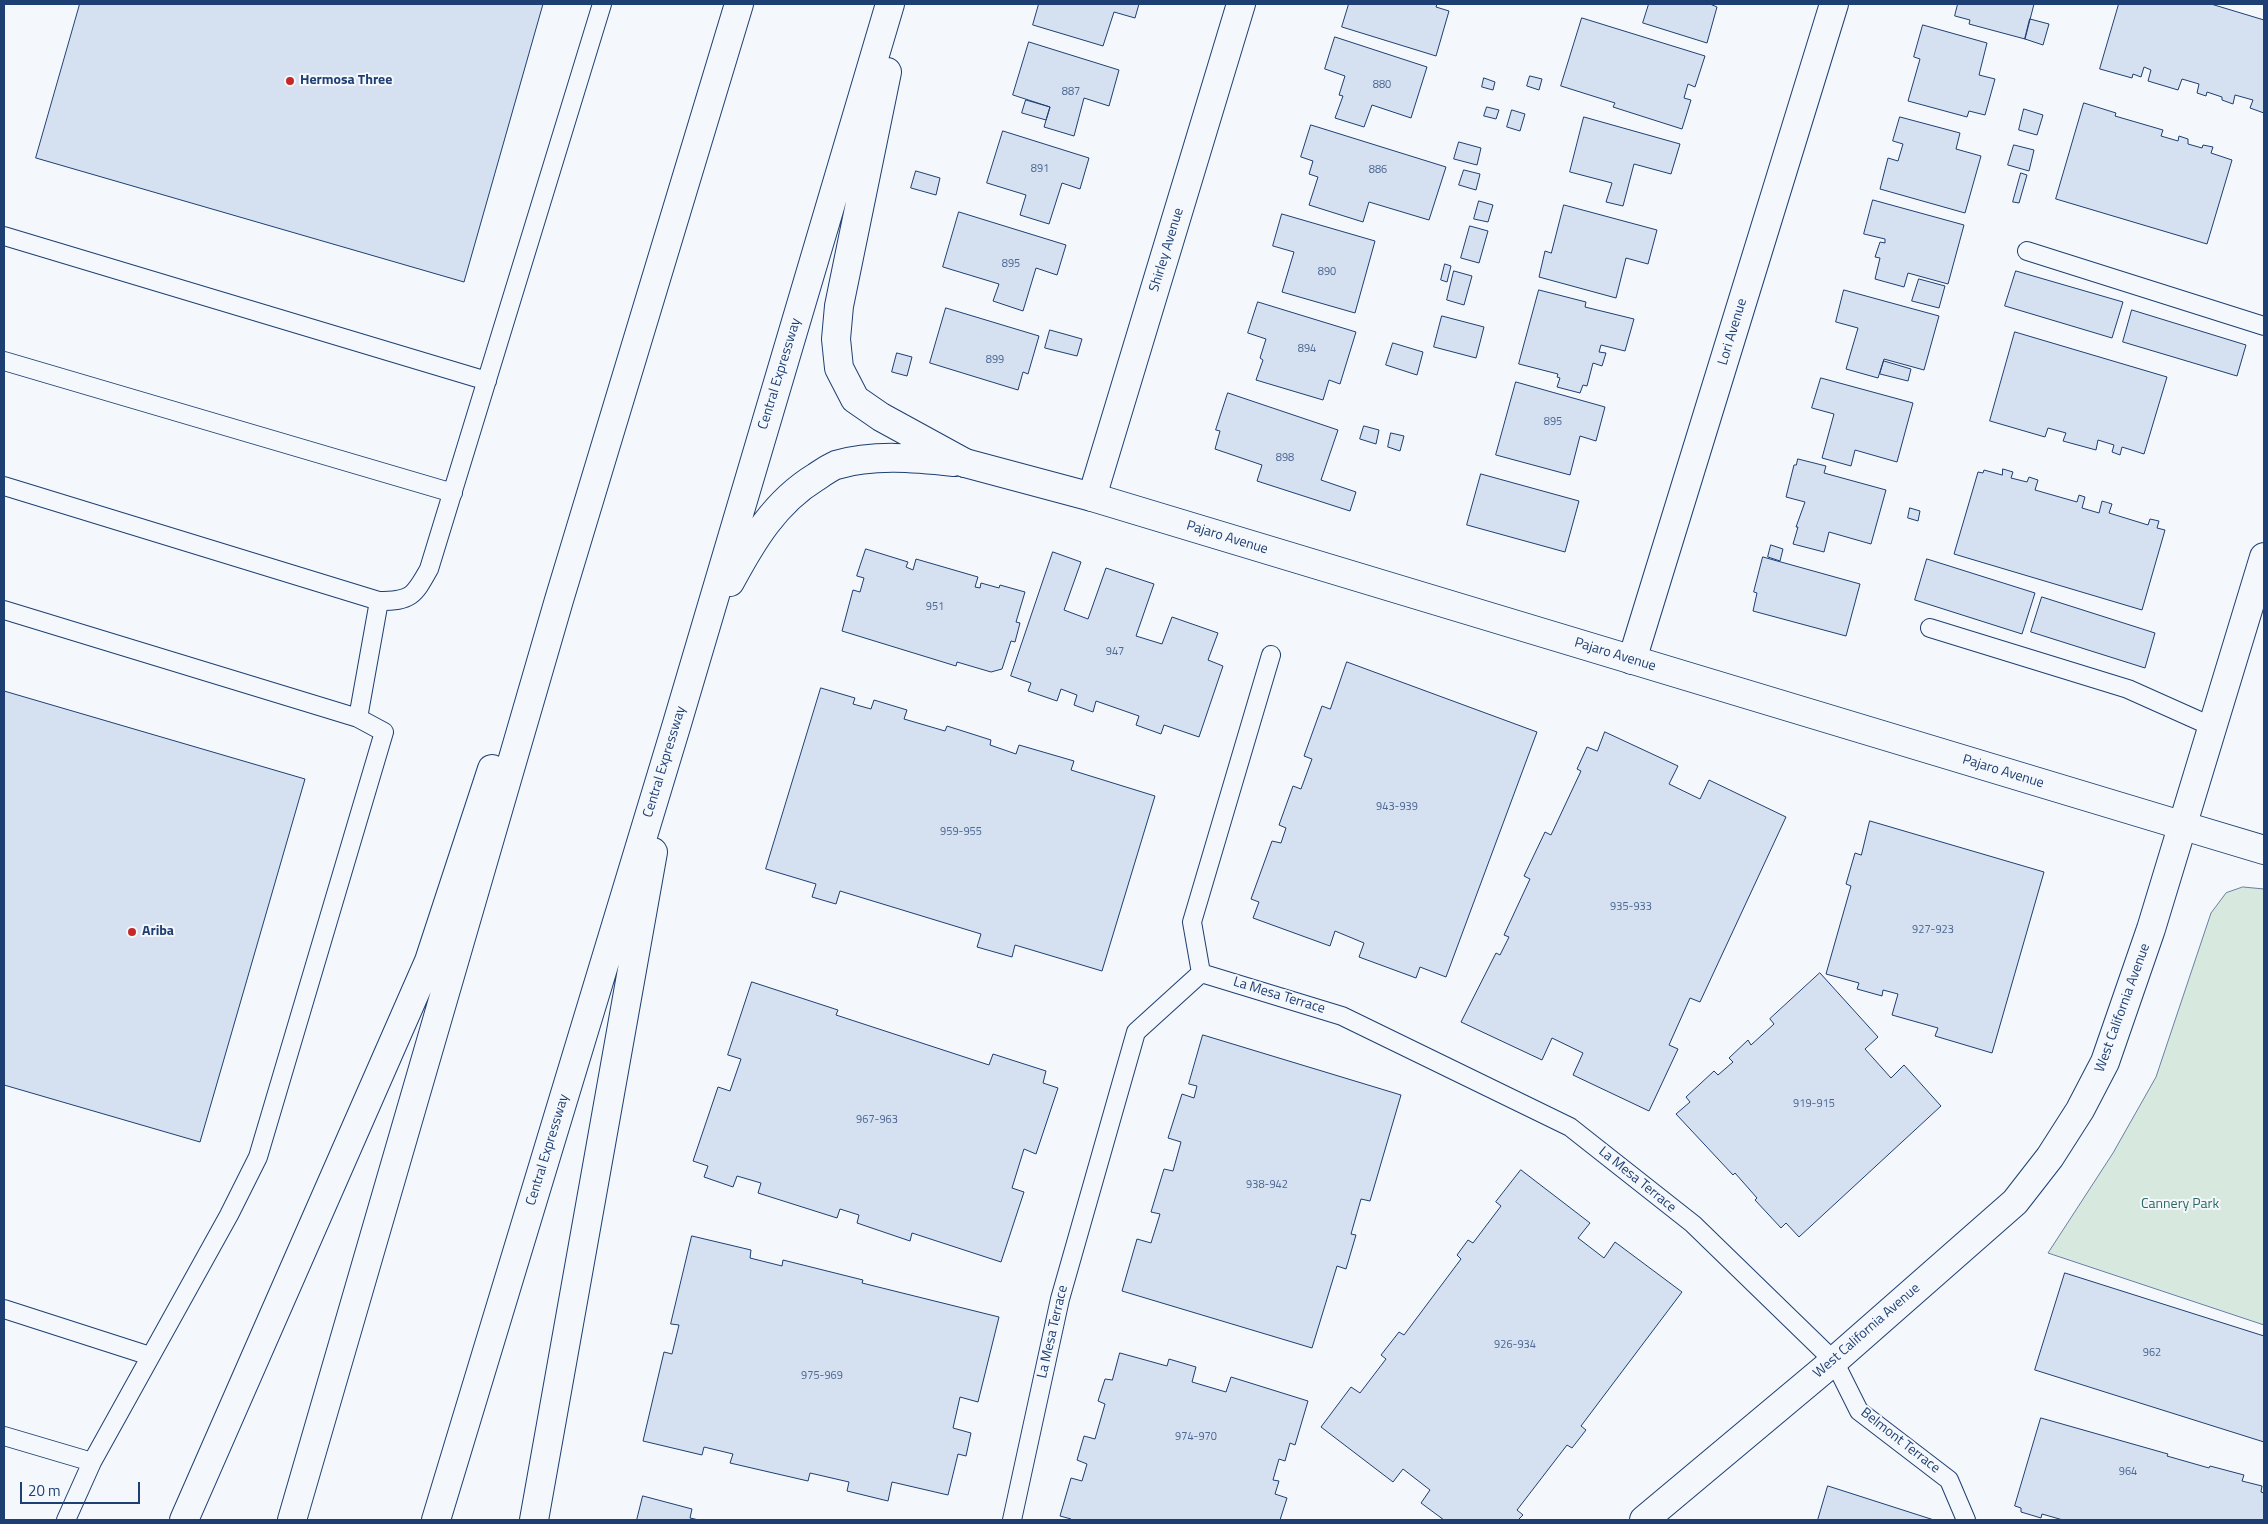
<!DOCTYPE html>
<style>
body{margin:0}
#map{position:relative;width:2268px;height:1524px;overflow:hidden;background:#f4f7fb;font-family:"Titillium Web",sans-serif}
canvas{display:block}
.frame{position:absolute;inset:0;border:5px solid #1d3f73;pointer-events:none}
.scale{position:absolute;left:20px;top:1482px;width:120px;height:22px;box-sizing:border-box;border:2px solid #1d3f73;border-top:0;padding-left:6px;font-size:15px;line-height:18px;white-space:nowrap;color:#1d3f73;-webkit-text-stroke:4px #f4f7fb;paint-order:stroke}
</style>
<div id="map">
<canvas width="2268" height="1524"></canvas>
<div class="frame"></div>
<div class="scale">20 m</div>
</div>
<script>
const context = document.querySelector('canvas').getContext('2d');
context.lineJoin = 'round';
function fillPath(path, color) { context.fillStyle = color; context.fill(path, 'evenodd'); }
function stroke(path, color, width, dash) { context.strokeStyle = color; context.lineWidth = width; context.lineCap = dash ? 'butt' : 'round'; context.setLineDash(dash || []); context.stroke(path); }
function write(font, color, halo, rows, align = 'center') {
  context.font = font + ' "Titillium Web",sans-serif'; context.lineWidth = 4; context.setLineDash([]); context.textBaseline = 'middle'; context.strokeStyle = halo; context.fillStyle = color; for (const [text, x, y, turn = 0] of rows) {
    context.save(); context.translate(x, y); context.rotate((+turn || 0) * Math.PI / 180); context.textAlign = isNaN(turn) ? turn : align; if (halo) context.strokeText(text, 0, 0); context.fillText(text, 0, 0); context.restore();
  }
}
const green = new Path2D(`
 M2243,887L2264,889V1325L2048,1253L2113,1153L2156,1077L2211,913L2226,893Z`);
fillPath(green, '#d7e8df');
stroke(green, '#687fa3', 1);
const building = new Path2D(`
 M80,4H543L464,282L36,158Z
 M1039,4H1139L1135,18L1114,12L1103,46L1033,25Z
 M1349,4H1437L1436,7L1449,11L1436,56L1342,27Z
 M1649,4H1710L1717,7L1707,43L1643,23Z
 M1958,4H2034L2025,39L1969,24L1970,20L1955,16Z
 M2119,4H2211L2264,20V113L2250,108L2253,100L2235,95L2233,104L2222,100V97L2207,92L2206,96L2197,93L2199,84L2182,79L2178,90L2148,81L2151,70L2144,67L2141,77L2133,74L2132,78L2100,69Z
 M1582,18L1705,56L1695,87L1688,84L1684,98L1691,100L1682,129L1613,107L1615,103L1561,86Z
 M2030,19L2049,24L2043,45L2025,39Z
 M1923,25L1987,43L1979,75L1995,79L1985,115L1969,111L1967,117L1908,101L1920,59L1914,57Z
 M1335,37L1427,67L1411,118L1372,105L1364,127L1335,118L1343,96L1339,95L1345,76L1325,69Z
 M1029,42L1119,70L1109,106L1084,98L1074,136L1044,127L1050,107L1013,95Z
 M1530,76L1542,79L1539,90L1527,86Z
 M1484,78L1495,82L1493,90L1482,87Z
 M1026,100L1050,107L1046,120L1022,113Z
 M2084,103L2116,113L2115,116L2163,130L2161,136L2178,141L2179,136L2188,139V144L2202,148L2203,145L2213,147L2211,153L2232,160L2207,244L2056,199Z
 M1487,107L1499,110L1496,119L1484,116Z
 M2024,109L2043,115L2037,135L2019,130Z
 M1512,110L1525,114L1520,131L1507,127Z
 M1584,117L1680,144L1671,174L1634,164L1623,206L1606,202L1612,183L1570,172Z
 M1900,117L1960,133L1956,149L1981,156L1965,213L1880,189L1888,158L1898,161L1903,144L1893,141Z
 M1311,125L1446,167L1429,220L1369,202L1363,222L1309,205L1318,177L1309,174L1313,161L1301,157Z
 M1003,131L1089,158L1080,189L1062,183L1049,224L1020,215L1026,195L987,183Z
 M1459,142L1481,148L1477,165L1454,159Z
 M2014,145L2034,150L2029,171L2008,165Z
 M1464,170L1480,174L1476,190L1459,185Z
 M916,171L940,178L936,195L911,188Z
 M2021,173L2027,175L2019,203L2013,202Z
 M1873,200L1964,225L1948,284L1908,273L1904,287L1875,279L1880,258L1875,257L1880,242L1885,243V239L1864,234Z
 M1479,201L1493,205L1488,222L1474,219Z
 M1564,205L1657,230L1648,264L1626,258L1616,298L1539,277L1545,251L1551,253Z
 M959,212L1066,245L1057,275L1036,268L1023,311L993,301L999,284L943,267Z
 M1282,214L1375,241L1355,313L1282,292L1294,252L1273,246Z
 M1470,226L1488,231L1479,263L1461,258Z
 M1445,264L1451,266L1447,282L1441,280Z
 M1454,271L1472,276L1464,305L1447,300Z
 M2016,271L2123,302L2112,338L2005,306Z
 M1919,279L1945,286L1939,308L1912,301Z
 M1539,290L1586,302L1585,307L1634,319L1625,351L1601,345L1599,352L1606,353L1602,366L1593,363L1587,386L1583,385L1580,393L1557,387L1560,378L1557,377L1558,374L1519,364Z
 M1844,290L1939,316L1924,370L1884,359L1878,378L1846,369L1858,328L1836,322Z
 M1258,302L1356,332L1340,384L1329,380L1323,400L1256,380L1263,360L1260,358L1266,339L1248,333Z
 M946,308L1039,336L1028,374L1023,372L1018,390L930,363Z
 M2132,310L2246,345L2237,376L2123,342Z
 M1442,316L1484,327L1476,358L1434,347Z
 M1050,330L1082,339L1077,356L1045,348Z
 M2015,332L2167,377L2144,454L2122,447L2120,455L2112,452L2114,445L2098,440L2096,450L2063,441L2066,433L2048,428L2045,437L1990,421Z
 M1393,343L1423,352L1417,375L1386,365Z
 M897,353L912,357L907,376L892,372Z
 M1884,361L1911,369L1908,381L1880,374Z
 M1821,378L1913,403L1897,462L1855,450L1851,466L1822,458L1834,414L1812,408Z
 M1516,382L1605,407L1596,441L1580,436L1570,475L1496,455Z
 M1228,393L1338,430L1321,480L1356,492L1350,511L1257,481L1262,465L1215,449L1220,431L1216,430Z
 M1364,426L1379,430L1376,444L1360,439Z
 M1391,433L1404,436L1400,451L1388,447Z
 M1798,459L1826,466L1824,473L1886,490L1871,544L1829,532L1824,552L1793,544L1798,527H1796L1805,502L1786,497L1794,465H1796Z
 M2003,469L2013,472L2011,478L2027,482L2029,477L2038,480L2035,490L2077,502L2079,495L2085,497L2082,508L2099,513L2102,501L2112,504L2109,513L2148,525L2150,519L2159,521L2157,528L2165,530L2142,610L1954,554L1978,472L1983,473L1984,470L2002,475Z
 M1481,474L1579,501L1565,552L1467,525Z
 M1910,508L1920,511L1918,521L1908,518Z
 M1771,545L1783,549L1780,561L1768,557Z
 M866,549L908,562L906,567L913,570L916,559L978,577L975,587L980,588L981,583L999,588L1000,585L1025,592L1016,622L1020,623L1015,642L1011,641L1002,669L991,672L957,662L956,666L842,631L853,590L860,592L864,578L857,576Z
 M1053,552L1081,562L1064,610L1088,619L1106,568L1154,584L1136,636L1162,644L1172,617L1218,633L1208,660L1223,666L1199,737L1164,725L1161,734L1136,725L1139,716L1096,701L1093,712L1074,705L1077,695L1061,689L1057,701L1028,691L1031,683L1011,676Z
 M1763,557L1860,584L1846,636L1753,611L1757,593L1754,592Z
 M1927,559L2035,593L2022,634L1915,600Z
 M2042,597L2155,633L2145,668L2031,632Z
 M1347,662L1537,732L1446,977L1420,967L1416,978L1359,957L1364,943L1335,931L1330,946L1253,918L1259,902L1251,899L1272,841L1281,843L1286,828L1279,825L1293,786L1301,789L1312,759L1304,756L1322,706L1330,709Z
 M821,688L855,698L853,704L871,709L874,700L907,710L904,719L945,731L947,726L991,740L990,745L1016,754L1019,745L1074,761L1071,770L1155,796L1102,971L1015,945L1012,957L977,947L981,934L840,891L836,904L812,897L816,884L766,869Z
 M4,691L305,779L200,1142L4,1085Z
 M1605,732L1678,766L1669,784L1700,799L1709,780L1786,817L1700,1002L1690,998L1669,1045L1678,1049L1649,1111L1573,1075L1583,1053L1552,1038L1542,1060L1461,1022L1496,953L1500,955L1509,937L1504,935L1530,879L1524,876L1545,832L1551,835L1581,771L1577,769L1587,747L1597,751Z
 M1870,821L2044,872L1992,1053L1935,1036L1938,1028L1892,1015L1898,994L1883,990L1882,996L1857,989L1859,983L1826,974L1851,886L1846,884L1855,853L1861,855Z
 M1820,973L1878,1037L1865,1049L1891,1078L1904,1065L1941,1106L1799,1237L1786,1223L1781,1228L1755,1200L1757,1198L1735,1173L1733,1175L1676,1114L1690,1102L1686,1097L1714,1071L1718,1075L1733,1062L1729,1058L1748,1040L1751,1045L1774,1024L1770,1019Z
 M752,982L838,1010L836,1015L989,1065L993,1054L1046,1071L1043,1083L1058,1088L1036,1154L1024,1149L1012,1188L1024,1192L1001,1262L912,1233L910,1241L857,1223L859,1215L840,1209L837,1218L758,1193L761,1183L737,1176L733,1187L704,1177L708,1166L693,1161L718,1087L730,1091L741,1059L728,1055Z
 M1203,1035L1401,1095L1370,1201L1361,1199L1351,1234L1356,1235L1346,1269L1337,1266L1312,1348L1122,1291L1137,1239L1151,1243L1160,1214L1151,1212L1164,1169L1173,1171L1181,1142L1168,1138L1182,1094L1194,1098L1197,1086L1189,1084Z
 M1521,1170L1590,1223L1578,1238L1604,1258L1615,1242L1682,1292L1581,1426L1586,1430L1572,1448L1567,1445L1517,1510L1523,1515L1518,1520H1444L1421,1503L1430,1490L1403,1469L1393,1482L1321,1427L1351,1387L1360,1393L1386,1359L1381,1355L1399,1332L1404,1335L1461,1259L1457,1255L1468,1240L1473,1243L1501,1206L1496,1202Z
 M692,1236L751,1250L750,1258L782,1266L783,1260L863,1280L862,1283L999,1317L978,1402L960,1397L953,1428L971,1433L966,1456L958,1454L948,1495L892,1482L888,1501L847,1491L849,1482L810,1473L808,1481L730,1463L733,1454L704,1447L702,1455L643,1441L664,1352L672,1354L679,1325L671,1324Z
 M2065,1273L2264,1336V1442L2035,1370Z
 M1120,1353L1167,1366L1169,1359L1196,1367L1192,1382L1226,1392L1231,1377L1308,1401L1295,1445L1290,1443L1285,1461L1279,1459L1273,1480L1279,1481L1275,1494L1287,1498L1280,1520H1070L1071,1519L1060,1516L1071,1478L1082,1481L1087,1464L1077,1460L1084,1436L1095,1439L1105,1404L1098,1401L1105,1379L1112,1380Z
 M2041,1418L2168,1454L2167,1456L2209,1468L2210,1466L2244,1475L2242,1481L2262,1486L2261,1492L2264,1493V1520H2063L2042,1514L2041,1518L2021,1512V1508L2015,1506Z
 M1828,1486L1934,1520H1818Z
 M643,1496L692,1509L690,1518L699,1520H637Z`);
fillPath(building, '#d5e0f0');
stroke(building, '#1d3f73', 1);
const service = new Path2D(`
 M4,236L487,381
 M2027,251L2264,326
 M4,361L453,493
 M4,486L379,601C411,601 414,596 429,569L602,4
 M4,610L358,718L379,601
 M1930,628L2128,689L2213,727
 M1201,973L1192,922L1271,655
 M4,1309L150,1356
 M4,1436L92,1462L66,1520
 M92,1462L229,1215L258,1157L384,732L358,718
 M1012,1520L1060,1299L1136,1032L1201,973L1342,1016L1570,1127L1693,1224L1834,1361L1859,1411L1949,1480L1966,1520`);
const minor = new Path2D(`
 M1092,497L1241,4
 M1632,660L1834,4
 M2184,826L2264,850`);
const tertiary = new Path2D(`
 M965,463L1092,497L2184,826
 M1644,1520L1834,1361L2015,1202L2050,1157L2080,1110L2105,1062L2151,929L2264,557`);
const trunk = new Path2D(`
 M887,72L839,306L836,339L839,368L855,399L881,417L965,463
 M730,582C752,541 775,502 816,477C822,473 829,468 836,465C873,454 915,458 954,462
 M184,1520L429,961L492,769
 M292,1520L559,600L739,4
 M436,1520L676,727L890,4
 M534,1520L653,852`);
stroke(service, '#1d3f73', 20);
stroke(minor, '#1d3f73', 30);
stroke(tertiary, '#1d3f73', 30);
stroke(trunk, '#1d3f73', 30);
stroke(service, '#f4f7fb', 18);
stroke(minor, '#f4f7fb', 28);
stroke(tertiary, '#f4f7fb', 28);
stroke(trunk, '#f4f7fb', 28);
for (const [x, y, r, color] of [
 [290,81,5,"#c62828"],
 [132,932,5,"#c62828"]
]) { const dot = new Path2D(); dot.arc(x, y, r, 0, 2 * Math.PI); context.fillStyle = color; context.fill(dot); stroke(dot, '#f4f7fb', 2); }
write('11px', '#4b6792', null, [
 ["880",1382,85],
 ["887",1071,92],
 ["891",1040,169],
 ["886",1378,170],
 ["895",1011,264],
 ["890",1327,272],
 ["894",1307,349],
 ["899",995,360],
 ["895",1553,422],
 ["898",1285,458],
 ["951",935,607],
 ["947",1115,652],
 ["943-939",1397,807],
 ["959-955",961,832],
 ["935-933",1631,907],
 ["927-923",1933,930],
 ["919-915",1814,1104],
 ["967-963",877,1120],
 ["938-942",1267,1185],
 ["926-934",1515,1345],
 ["962",2152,1353],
 ["975-969",822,1376],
 ["974-970",1196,1437],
 ["964",2128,1472]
]);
write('bold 14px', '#1d3f73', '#f4f7fb', [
 ["Hermosa Three",300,81],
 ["Ariba",142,932]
], 'left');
write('14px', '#1d3f73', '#f4f7fb', [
 ["Shirley Avenue",1167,250,-73],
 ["Lori Avenue",1733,332,-73],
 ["Central Expressway",780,374,-73],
 ["Pajaro Avenue",1227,538,17],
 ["Pajaro Avenue",1615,655,17],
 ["Central Expressway",665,762,-73],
 ["Pajaro Avenue",2003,772,17],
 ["La Mesa Terrace",1279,996,17],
 ["West California Avenue",2123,1008,-70],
 ["Central Expressway",548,1150,-73],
 ["La Mesa Terrace",1637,1180,39],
 ["West California Avenue",1867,1331,-41],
 ["La Mesa Terrace",1053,1332,-77],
 ["Belmont Terrace",1900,1441,38]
]);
write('14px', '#2c6c60', '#f4f7fb', [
 ["Cannery Park",2180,1205]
]);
</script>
